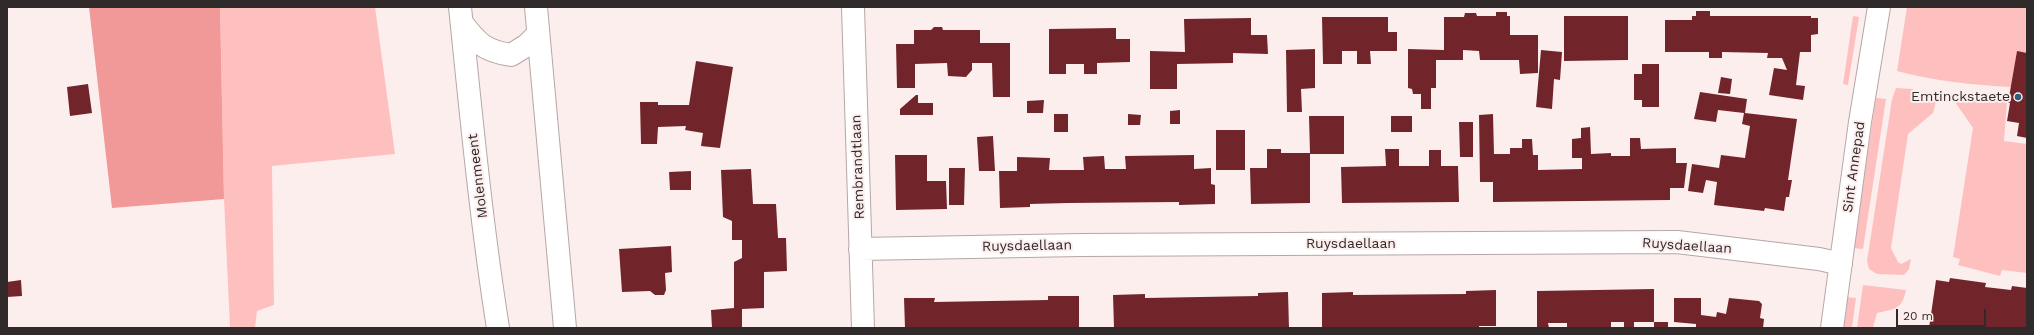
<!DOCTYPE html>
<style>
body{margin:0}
#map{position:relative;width:2034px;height:335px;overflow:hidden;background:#fdeeee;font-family:"Work Sans",sans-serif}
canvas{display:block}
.frame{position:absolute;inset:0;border:8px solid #302a2a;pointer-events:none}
.scale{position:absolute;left:1896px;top:309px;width:90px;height:18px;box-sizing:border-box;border:2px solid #302a2a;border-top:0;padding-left:5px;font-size:12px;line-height:14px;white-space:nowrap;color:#302a2a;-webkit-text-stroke:3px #fdeeee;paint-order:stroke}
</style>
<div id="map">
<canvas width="2034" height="335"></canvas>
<div class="frame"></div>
<div class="scale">20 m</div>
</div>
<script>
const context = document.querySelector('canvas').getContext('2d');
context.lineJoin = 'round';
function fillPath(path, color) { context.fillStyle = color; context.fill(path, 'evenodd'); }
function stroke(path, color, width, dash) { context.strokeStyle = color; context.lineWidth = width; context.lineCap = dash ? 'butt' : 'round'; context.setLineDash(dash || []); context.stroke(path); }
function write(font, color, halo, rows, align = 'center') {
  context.font = font + ' "Work Sans",sans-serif'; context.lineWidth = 4; context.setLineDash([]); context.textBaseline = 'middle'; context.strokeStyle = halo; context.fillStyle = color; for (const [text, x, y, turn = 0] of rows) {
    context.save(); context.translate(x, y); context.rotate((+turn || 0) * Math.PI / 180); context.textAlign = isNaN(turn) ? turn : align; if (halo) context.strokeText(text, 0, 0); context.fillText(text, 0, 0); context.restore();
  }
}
fillPath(new Path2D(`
 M220,7H375L395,154L272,166L274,305L257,311L255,328H230L224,199Z
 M1907,7H2027V53L2017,52L2011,87C1972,85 1935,81 1897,71Z
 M1853,16L1859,17L1848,85L1843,84Z
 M1896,88L1913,89L1912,98L1924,103L1927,92L1931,94L1936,101L1933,113L1908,134L1891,248L1898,262L1901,264L1911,259L1909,269L1904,275L1877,274L1869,269L1867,261L1892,99Z
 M1876,98L1886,99L1863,249L1853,248Z
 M1955,99L2007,102L2004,141L2027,144V273L2002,270L2000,276L1958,265L1960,259L1953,257L1973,128L1955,102Z
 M1863,285L1906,290C1902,310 1894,309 1877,313L1873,328H1857Z
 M1846,297L1856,298L1852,328H1841Z`), '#fec0bf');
fillPath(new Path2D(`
 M89,7H220L224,199L112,208Z`), '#f19898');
fillPath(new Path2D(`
 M1696,11H1710V16H1811V18H1818V34L1811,35V52H1800L1796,85L1805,86L1803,100L1769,95L1774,68L1787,70L1782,58H1767L1768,53L1722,52V58H1709V52H1665V20H1692V16H1696Z
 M1496,12H1507V16H1510V35H1538V73L1520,74L1519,60H1480L1479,51L1463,50V60H1436V88H1431V109H1421V94H1413L1412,89L1408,88V49L1444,50V17H1464L1465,13H1476L1477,16H1496Z
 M1564,16H1628V60L1564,61Z
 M1322,17H1388V32H1397V51H1370L1371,64H1357V51H1342V64H1323Z
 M1251,18V35H1267L1268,54L1233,53V63L1177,64V89H1150V51L1185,52L1184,19Z
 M934,27H942L943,30H980V43H1010V97H993L992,63H972V70L966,77L948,76L947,63L915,64V88H897L896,44H914V30H931Z
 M1116,28V39H1130V62L1097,63V74H1084V64H1066V74H1049V29Z
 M1315,49V88L1301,89L1302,112H1287L1286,50Z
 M1541,50L1562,52L1560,80L1554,79L1552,109L1536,107Z
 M2017,51L2027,53V138L2017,136L2019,123L2007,121L2010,103H2008Z
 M696,61L733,67L720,148L701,146L703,133L685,130L686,126L658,127L657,144H641L640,102H658V105H689Z
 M1642,64H1659V107H1642V100H1634V74H1642Z
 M1721,77L1732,79L1730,94L1718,93Z
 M88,84L92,113L70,116L67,87Z
 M1700,92L1747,99L1745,113L1797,119L1788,180H1792L1789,197H1786L1784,211L1765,208L1764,211L1714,205L1717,182L1706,180L1703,193L1688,191L1692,164L1719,168L1721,155L1745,158L1750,126L1742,124L1744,113L1718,110L1716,122L1694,119Z
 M916,95H918V103H933V115H900V109Z
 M1044,100L1043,113H1027V101Z
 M1180,110V124H1170V111Z
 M1054,114H1068V132H1054Z
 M1128,114L1141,115L1140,125H1128Z
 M1493,114L1494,154H1510V148H1522V139H1532L1533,155H1538V170L1582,169V158H1572V139L1581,138V128L1590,127L1591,154L1611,153V156H1630V138H1640L1641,149L1676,148V163H1687L1684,188H1670V200L1493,202V182H1480L1479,115Z
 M1309,116H1344V154H1310V203L1251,204L1250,168H1267V149H1281V153H1310Z
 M1391,116H1412V132H1391Z
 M1459,122H1473V157H1460Z
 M1216,130H1245V170H1216Z
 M993,136L995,171H979L977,137Z
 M1385,149H1399V166H1429V150H1441V166H1458L1459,202L1342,203L1341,167L1386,166Z
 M895,155H927V181H946L947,209L896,210Z
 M1194,155V169L1211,168V184L1215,185V204L1179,205V202L1068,203L1030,204V207L1000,208L999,171H1017V157L1050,158L1049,170H1084L1083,157L1104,156L1105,169H1126L1125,156Z
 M949,168H965L964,205H949Z
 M751,169L753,204H776L778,238H786L787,271L764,272V308L742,309V328H712L711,310L734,308V262L742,258V240H732V221L723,217L721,170Z
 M691,171V190H670L669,172Z
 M671,246L672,272L665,273L666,290L664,295H655L650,291L622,292L619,249Z
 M1950,278L1986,283L1985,287L2011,290L2012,286L2027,288V328H1929L1936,280L1949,282Z
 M21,280L22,296L7,297V282Z
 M1654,289V322H1634V328H1624V322H1611V328H1567V323H1548L1549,328H1537V291Z
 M1496,290V326H1479V328H1322V293L1353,292V295L1466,294V291Z
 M1288,292L1289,328H1114L1113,295L1145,294V298L1201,297L1258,296V293Z
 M1048,296H1079V328H905L904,298H935L934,302L1048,300Z
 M1674,298H1701V315L1716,317L1717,312L1726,314L1729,298L1759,301L1762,304L1760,318L1764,319L1763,328H1696V324L1674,322Z
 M1654,322H1668V328H1654Z`), '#71252a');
const minor = new Path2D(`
 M853,7L863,328
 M462,23C478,44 485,51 511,55L527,45L538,34
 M860,249L1081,245L1677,242L1819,259L1841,264
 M1832,328L1860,122L1879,7`);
const secondary = new Path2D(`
 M460,7C471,114 481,221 498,328
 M536,7L565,328`);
stroke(minor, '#b5a7a6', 24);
stroke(secondary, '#b5a7a6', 24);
stroke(minor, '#fff', 22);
stroke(secondary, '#fff', 22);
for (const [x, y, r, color] of [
 [2018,97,4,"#2b607c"]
]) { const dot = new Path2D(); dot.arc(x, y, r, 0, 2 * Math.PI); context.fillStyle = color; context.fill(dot); stroke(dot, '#fdeeee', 1.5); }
write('14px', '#302a2a', '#fdeeee', [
 ["Emtinckstaete",2010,97]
], 'right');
write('14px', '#302a2a', '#fdeeee', [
 ["Rembrandtlaan",858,167,-92],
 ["Sint Annepad",1854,167,-82],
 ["Molenmeent",478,176,-97],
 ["Ruysdaellaan",1351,244],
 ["Ruysdaellaan",1027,246,-1],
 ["Ruysdaellaan",1687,246,4]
]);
</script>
